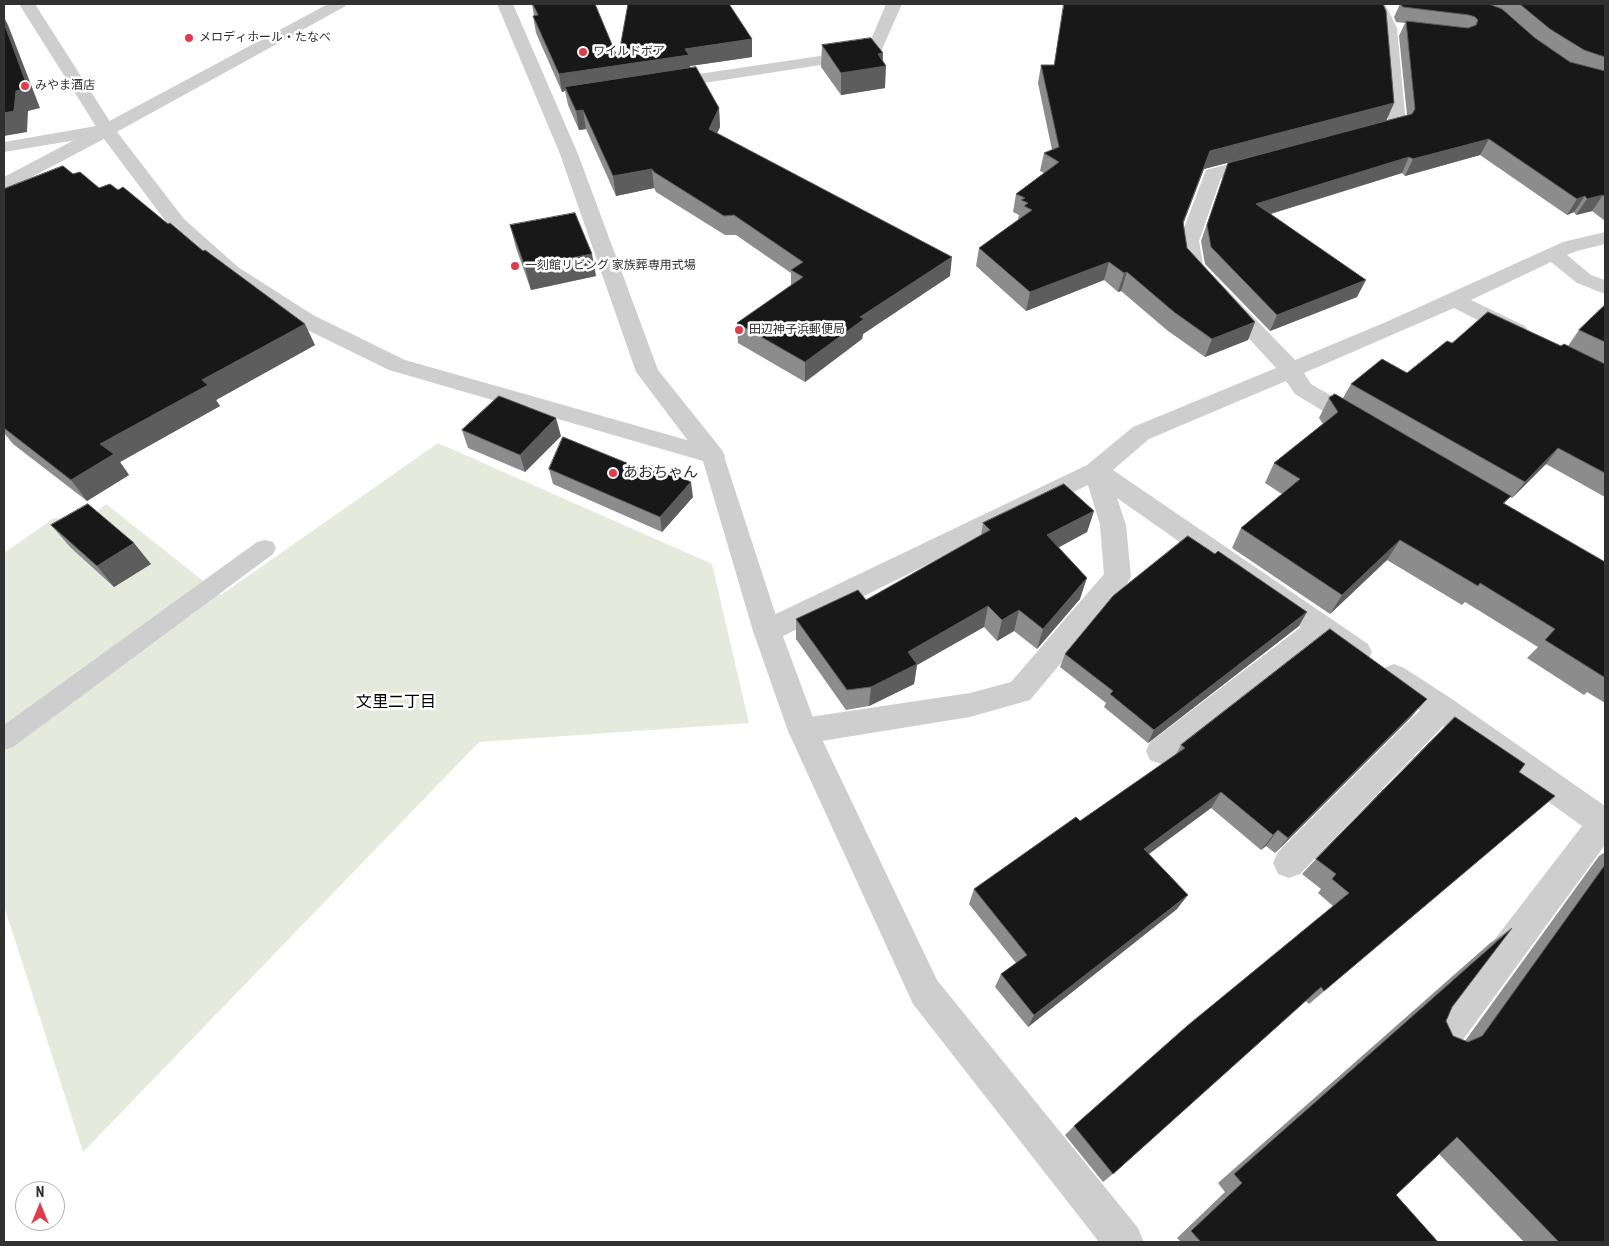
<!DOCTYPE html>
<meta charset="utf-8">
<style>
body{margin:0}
#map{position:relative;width:1609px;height:1246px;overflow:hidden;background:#fff;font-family:"Roboto Condensed",sans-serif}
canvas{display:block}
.frame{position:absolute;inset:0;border:5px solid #313131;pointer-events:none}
.north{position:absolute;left:15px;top:1181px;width:50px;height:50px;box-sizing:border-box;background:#fff;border:1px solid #adadad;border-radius:50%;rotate:0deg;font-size:14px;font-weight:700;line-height:20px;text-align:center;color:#313131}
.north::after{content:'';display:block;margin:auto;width:18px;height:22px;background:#df3c4e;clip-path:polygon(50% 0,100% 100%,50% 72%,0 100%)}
</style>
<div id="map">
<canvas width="1609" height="1246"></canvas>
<div class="frame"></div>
<div class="north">N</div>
</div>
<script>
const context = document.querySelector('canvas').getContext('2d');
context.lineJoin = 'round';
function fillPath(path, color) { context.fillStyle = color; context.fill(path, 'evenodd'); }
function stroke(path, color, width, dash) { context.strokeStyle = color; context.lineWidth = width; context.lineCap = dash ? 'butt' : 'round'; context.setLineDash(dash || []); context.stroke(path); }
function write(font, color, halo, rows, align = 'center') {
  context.font = font + ' "Roboto Condensed","Noto Sans JP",sans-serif'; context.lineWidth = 5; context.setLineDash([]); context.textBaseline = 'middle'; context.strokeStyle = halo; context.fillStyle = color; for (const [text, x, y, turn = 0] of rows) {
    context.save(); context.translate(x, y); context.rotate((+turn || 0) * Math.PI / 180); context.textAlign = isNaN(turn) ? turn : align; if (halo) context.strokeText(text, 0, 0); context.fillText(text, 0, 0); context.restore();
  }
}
fillPath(new Path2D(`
 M438,443L712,564L749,723L479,742L83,1152L4,906V553L54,518L82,524L106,504L221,595Z`), '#e5eadd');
fillPath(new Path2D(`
 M265,540L273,542L276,548L273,554L13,747L4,750V725L257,542Z`), '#cecece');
fillPath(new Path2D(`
 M328,4H347L344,7L113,134L4,152V142L102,125Z
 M497,4H513L578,154L658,370L722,450L725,456L722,462L713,465L704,462L636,372L560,154Z
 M886,4H902L879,56L665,89L659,88L657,84L659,80L665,79L867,49Z
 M1371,4H1385L1397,28L1406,125L1403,129L1366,138L1360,137L1357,133L1360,129L1388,122L1381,28Z
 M1262,155L1269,157L1271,161L1269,165L1221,178L1199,241L1203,265L1295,360L1386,322L1563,242L1605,232V244L1577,251L1567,255L1591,275L1605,280V294L1577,283L1551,262L1471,300L1525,326L1528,331L1525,336L1517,338L1509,336L1454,308L1304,373L1311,384L1367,416L1371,422L1367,428L1359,430L1351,428L1295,394L1286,381L1149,439L1113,470L1368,644L1372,652L1368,660C1349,666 1337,652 1322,642L1172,760L1161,764L1150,760L1146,751L1150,742L1301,627L1117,498L1126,525L1131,577L1127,584L1030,700L970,717L803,744L793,740L788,731L793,722L803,718L970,693L1011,682L1104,574L1100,525L1088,485L777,639L767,642L757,639L753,631L757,623L1087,465L1133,427L1276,368L1186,270L1183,266L1179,241L1206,170Z
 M1394,664L1404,668L1452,699L1605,806V845L1457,1048L1444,1053L1431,1048L1426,1035L1431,1022L1582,826L1443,726L1300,874L1289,878L1278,874L1273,863L1278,852L1420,710L1384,684L1380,676L1384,668Z`), '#cecece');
fillPath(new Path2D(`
 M19,4H35L114,128L184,219L238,267L313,315L405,360L722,450L781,631L818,731L937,980L1138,1228L1144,1242H1099L913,1004L788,731L753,631L703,461L389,370L297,325L224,275L170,227L104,139L11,188L4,190V177L97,128Z`), '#cecece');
fillPath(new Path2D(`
 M532,4H595L618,59L752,39V57L690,66V68L719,108L720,127L717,133L950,276L863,334L862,339L805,382L738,343L737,323L791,286V273L736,235H725L656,192L654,188L616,196L586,129L579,130L568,105L565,91L562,92L536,33L533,16H534Z
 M1400,4H1605V221L1592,211L1576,215L1574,212L1567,215L1480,155L1405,176L1402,173L1271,214L1357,297L1270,331L1205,264L1201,241L1228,163L1407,115L1399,36L1405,23L1396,22L1394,17Z
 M822,45L883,53V61L885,88L841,95L821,67Z
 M1041,65L1394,103L1386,121L1204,169L1183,224L1187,248L1255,322L1248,340L1205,357L1168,331L1121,291L1118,292L1104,280L1026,311L976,266L979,248L1019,219H1018L1019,215L1013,212L1016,194L1044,173L1040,171L1044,153L1052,150L1038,83Z
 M73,174L99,188L118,190L168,224L315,345L216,400L220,406L120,462L129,475L87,501L13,444L4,433V189Z
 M510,225L596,276L531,290L516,248Z
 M1605,305V497L1546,464L1512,498L1510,497L1504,504L1605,562V703L1587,692L1584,695L1527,658L1538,647L1465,602L1462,605L1387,560L1330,614L1232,548L1241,528L1282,494L1265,483L1274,463L1323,424L1319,418L1329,398H1343L1351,384L1407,373L1452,343L1561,346H1568L1579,330Z
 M462,430L561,436L525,472L468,448Z
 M549,469L693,497L662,532L553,484Z
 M1094,511L1087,532L1059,547L1080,599L1037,649L1014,631L997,641L984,627L917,665L914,684L869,706L846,710L796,639V619L866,600L981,536L983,523Z
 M51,525L151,564L114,587L70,547Z
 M1299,626L1148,743L1104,707L1106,703L1060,667L1065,654Z
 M1412,716L1275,853L1266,846L1261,850L1211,808L1149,854L1177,909L1028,1027L995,987L1001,974L1016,963L969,904L974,889L1080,821L1176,754L1181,745Z
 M1519,772L1555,796L1309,1004L1306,1001L1113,1174L1103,1182L1065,1135L1074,1126L1333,906L1318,893L1321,889L1302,874L1316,859Z
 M1605,852V1242H1524L1439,1154L1396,1195L1438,1242H1181L1177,1238L1225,1192L1218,1183L1489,944L1512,928L1452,1007L1446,1021L1453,1036L1465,1041L1599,856Z`), '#8c8c8c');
fillPath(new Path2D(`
 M4,17L8,25L40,108L28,111L27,132L4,136Z
 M752,39V57L690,66L691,73L565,87V91L562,92L559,74L685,49Z
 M883,53L882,66H886L885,88L841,95V73L878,54Z
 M1394,103L1386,121L1204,169L1177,240L1183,222L1210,151Z
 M719,108L720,127L710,148L709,129Z
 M583,110L586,129L579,130L576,111Z
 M1489,139L1480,155L1405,176L1413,159Z
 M1409,157L1402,173L1250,220L1256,204Z
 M652,169L654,188L616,196L613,176Z
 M1603,195L1592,211L1576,215L1587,199Z
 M1585,196L1574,212L1567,215L1577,199Z
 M592,254L596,276L531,290L525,267Z
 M952,257L950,276L863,334L862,339L805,382V362L860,317Z
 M1109,262L1104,280L1026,311L1030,292Z
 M1127,272L1121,291L1118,292L1124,273Z
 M1366,280L1357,297L1270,331L1277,315Z
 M1255,322L1248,340L1205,357L1212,339Z
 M305,324L315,345L216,400L220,406L120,462L129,475L87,501L71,480L100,444L202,380Z
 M556,418L561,436L525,472L520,455Z
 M1558,448L1546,464L1512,498L1525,482Z
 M691,482L693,497L662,532L660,517Z
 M1094,511L1087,532L1041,557L1047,535Z
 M1400,540L1387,560L1330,614L1342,595Z
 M134,543L151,564L114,587L97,566Z
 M1087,578L1080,599L1037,649L1043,629Z
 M988,606L984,627L917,665L914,684L869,706L871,687L908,652Z
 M1019,610L1014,631L997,641L1002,620Z
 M1307,612L1299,626L1148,743L1154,730Z
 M1427,699L1412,716L1275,853L1288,838Z
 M1221,792L1211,808L1135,864L1144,849Z
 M1278,830L1266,846L1261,850L1273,835Z
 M1188,895L1177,909L1028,1027L1034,1015Z`), '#5d5d5d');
const building = new Path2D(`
 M533,4H595L618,59L628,4H729L752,39L685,49L689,55L559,74L533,16L538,15Z
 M1064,4H1383L1386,11L1394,103L1210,151L1183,222L1187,248L1255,322L1212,339L1174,312L1127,272L1124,273L1109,262L1030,292L979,248L1032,210L1024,206L1028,203L1021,200L1025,198L1016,194L1059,162L1044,153L1059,147L1041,65H1054Z
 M1401,4H1489L1502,9L1535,38L1570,62L1605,71V197L1603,195L1587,199L1585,196L1577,199L1489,139L1413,159L1409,157L1256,204L1366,280L1277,315L1211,247L1207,225L1228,163L1412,114L1415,109L1406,21L1468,28L1476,25L1478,20L1475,17L1469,15L1403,7Z
 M1520,4H1605V57L1584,50L1550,29Z
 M4,23L28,88L16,91L14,111L4,113Z
 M871,38L883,53L878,54L886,66L841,73L822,45Z
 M696,67L719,108L709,129L952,257L860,317L864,319L805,362L737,323L803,277L791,270L803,262L734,215L724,216L654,172L652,169L613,176L583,110L576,111L565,87Z
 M63,166L73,174L80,172L99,188L110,184L118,190L123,187L168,224L170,223L203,251L205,250L305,324L202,380L208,385L100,444L114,454L71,480L4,428V189Z
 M575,213L592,254L525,267L510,225Z
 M1605,305V342L1579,330Z
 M1488,312L1561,346L1564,344L1605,364V473L1558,448L1525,482L1351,384L1382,359L1407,373L1447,341L1452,343Z
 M1335,394L1511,496L1503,503L1605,562V675L1604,677L1545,640L1555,629L1480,583L1478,586L1400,540L1342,595L1241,528L1300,479L1274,463L1338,412L1329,398Z
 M499,396L556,418L520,455L462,430Z
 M563,437L644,470L650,465L691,482L660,517L549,469Z
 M1064,484L1094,511L1047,535L1087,578L1043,629L1019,610L1002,620L988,606L908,652L917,664L871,687L847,690L796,619L858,590L866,600L990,530L983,523Z
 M88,504L134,543L97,566L51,525Z
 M1188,536L1215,554L1218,551L1307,612L1154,730L1110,694L1113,691L1065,654L1113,596Z
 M1330,629L1427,699L1288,838L1278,830L1273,835L1221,792L1144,849L1188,895L1034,1015L1001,974L1027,955L974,889L1076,817L1080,821L1185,748L1181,745Z
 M1455,717L1525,764L1519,772L1555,796L1324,991L1321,987L1113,1174L1074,1126L1187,1026L1349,893L1332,879L1336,874L1316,859Z
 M1605,865V1242H1559L1457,1137L1396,1195L1438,1242H1201L1191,1231L1242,1183L1234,1174L1512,928L1452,1007L1446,1021L1453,1036L1468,1042L1482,1036Z`);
fillPath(building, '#181818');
stroke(building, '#5d5d5d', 1);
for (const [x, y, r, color] of [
 [189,38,5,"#df3c4e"],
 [583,52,5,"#df3c4e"],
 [25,86,5,"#df3c4e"],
 [515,266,5,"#df3c4e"],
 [739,330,5,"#df3c4e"],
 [613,473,5,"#df3c4e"]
]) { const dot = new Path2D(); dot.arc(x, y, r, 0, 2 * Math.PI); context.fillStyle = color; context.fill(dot); stroke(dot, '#fff', 2); }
write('12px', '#313131', '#fff', [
 ["メロディホール・たなべ",199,38],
 ["ワイルドボア",593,52],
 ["みやま酒店",35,86],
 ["一刻館リビング 家族葬専用式場",525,266],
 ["田辺神子浜郵便局",749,330]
], 'left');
write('15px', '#313131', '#fff', [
 ["あおちゃん",623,473]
], 'left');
write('16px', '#000', '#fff', [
 ["文里二丁目",396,703]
]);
</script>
